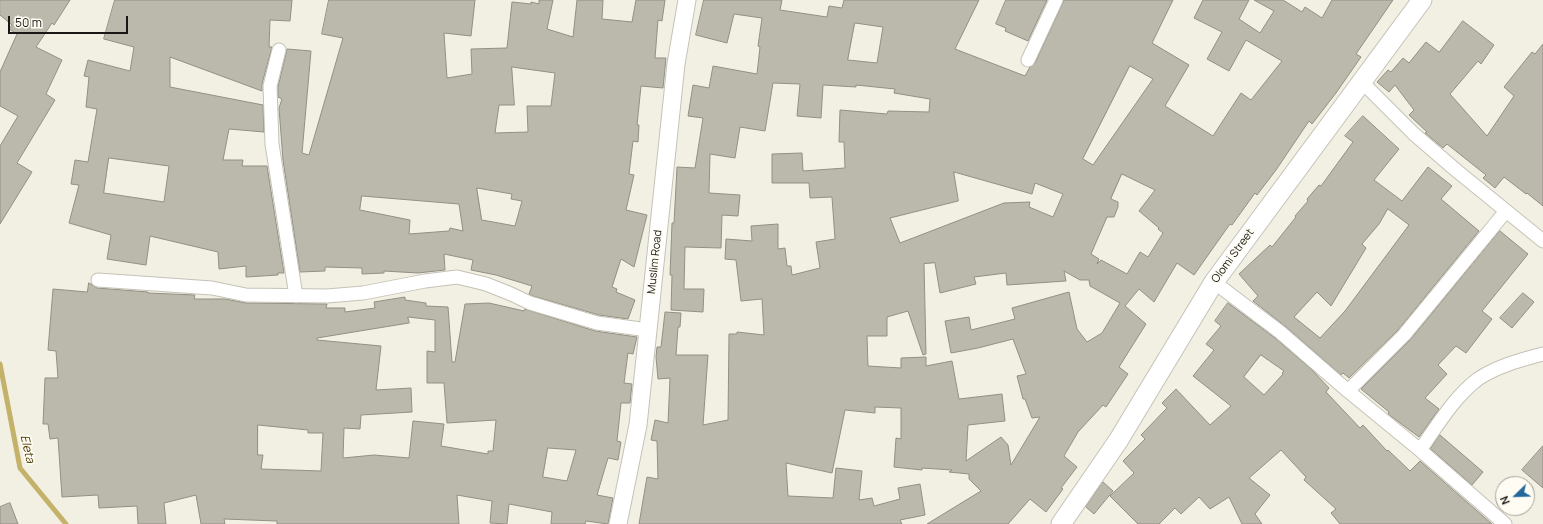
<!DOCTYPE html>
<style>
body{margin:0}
#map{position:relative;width:1543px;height:524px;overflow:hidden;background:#f2efe3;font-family:Manrope,sans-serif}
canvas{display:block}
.north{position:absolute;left:1495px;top:476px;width:40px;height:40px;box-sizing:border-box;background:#fffcf3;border:1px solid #a3a099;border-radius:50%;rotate:247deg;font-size:11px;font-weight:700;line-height:16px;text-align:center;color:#181713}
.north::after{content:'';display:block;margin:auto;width:14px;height:18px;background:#22689c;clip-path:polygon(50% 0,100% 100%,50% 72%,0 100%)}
.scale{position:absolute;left:8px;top:16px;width:120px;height:18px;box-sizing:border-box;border:2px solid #181713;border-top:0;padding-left:5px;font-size:12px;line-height:14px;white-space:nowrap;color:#181713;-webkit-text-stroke:3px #fffcf3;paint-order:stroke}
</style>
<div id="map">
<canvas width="1543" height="524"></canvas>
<div class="north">N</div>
<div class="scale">50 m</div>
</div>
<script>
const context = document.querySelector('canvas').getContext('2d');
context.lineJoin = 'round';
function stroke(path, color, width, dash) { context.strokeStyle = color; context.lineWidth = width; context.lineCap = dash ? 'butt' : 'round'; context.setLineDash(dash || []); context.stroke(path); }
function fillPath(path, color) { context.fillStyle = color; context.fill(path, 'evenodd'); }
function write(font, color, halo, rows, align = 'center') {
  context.font = font + ' Manrope,sans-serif'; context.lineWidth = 3.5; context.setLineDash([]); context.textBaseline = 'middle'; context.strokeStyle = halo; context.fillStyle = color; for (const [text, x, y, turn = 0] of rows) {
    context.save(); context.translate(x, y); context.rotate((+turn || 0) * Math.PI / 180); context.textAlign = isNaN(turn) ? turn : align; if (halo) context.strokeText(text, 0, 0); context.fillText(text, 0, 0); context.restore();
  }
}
stroke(new Path2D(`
 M0,364L20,468L66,524`), '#c4b26b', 5);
const building = new Path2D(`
 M0,0H70L54,25L52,23L36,47L62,60L46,94L55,100L17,163L32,172L0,224V146L18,116L0,106V72L17,34L9,29L12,25L0,15Z
 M115,0H292L290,21L270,20L269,47H272L262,84V91L170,57V87L263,105L264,132L229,129L223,160H243L242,166H267L284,273H278V275L246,277V266L219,269L218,252L150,236L146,265L107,259L111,235L69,223L79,185L71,184L75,160L88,162L97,109L86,107L89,77L84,76L88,60L130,71L134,47L104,39ZM109,158L169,166L164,202L104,193Z
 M329,0H475L471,36L444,33L447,78L472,74L471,49L507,48L512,2L531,4V2L539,4V0H553L547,29L573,37L577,0H603L602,19L632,22L636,0H665L662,21L658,20L655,58H666L663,88L641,86L637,125H639L638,142L633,141L629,174L634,175L626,210L647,215L634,267L621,259L612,287L617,289L616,292L635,300L628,319L599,315L533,296L529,294L532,286L496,275L471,270L473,260L444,254L445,270L418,273L384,271V273L362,274V268L325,267V271L300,272L283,160L279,108L282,99L278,97V87L287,49L311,51L302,153L309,155L343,38L322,34ZM512,67L555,73L551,106H527L528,132L495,133L499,105H514ZM477,188L512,194L511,199L522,201L515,226L482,220ZM362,196L459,204L463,231L450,228L449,231L409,234L410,220L360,210Z
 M704,0H782L780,10L827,17L829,6L842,8L844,0H979L955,49L1025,76L1030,67L1035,63L1064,0H1173L1152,43L1189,65L1165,106L1213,136L1241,93L1251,100L1282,61L1246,40L1229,71L1207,59L1222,32L1194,18L1203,0H1249L1239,19L1260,33L1274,11L1254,0H1283L1302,12L1305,7L1322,18L1332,0H1393L1356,54L1361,57L1336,93L1312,124L1309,121L1276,170L1257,195L1255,193L1232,225L1230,224L1194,275L1177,263L1154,302L1139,289L1125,306L1146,324L1119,367L1128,374L1106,407L1103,405L1078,432L1064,456L1077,467L1061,488L1063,489L1046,512L1030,499L1008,524H927L981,491L969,479V474L949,472L952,470L922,468V470L894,467L896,438L901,439V408L875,407V413L845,410L832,473L786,463L788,496L833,498L836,468L862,471L859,500L872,498L874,506L900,499L898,488L920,484L925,515L900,520L902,524H639L647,477L658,479L657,441L651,440L655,420L668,423L670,378L658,379L656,357L657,347H661L665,312L681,313L680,327H678L676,355H708L703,425L728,420L729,334H737V332L764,335L762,299L741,301L736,260L725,259L726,239L752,241L751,226L778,224V249L785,248L787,266H791L792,275L820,268L816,242L835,239L832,197L810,198L809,183H772V154L802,153L803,171L845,168L844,142H839L840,110L887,114L888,111L929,112L930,99L894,93L895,89L856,85V87L823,85L821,118L797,116L800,84L773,83L765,131L740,127L735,158L710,154L709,193L740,195L738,216L722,215L721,248L685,247L684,289H704L703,312L671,310L672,275H670L672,223H674L677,167L695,168L703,118L688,116L693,85L709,88L713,66L757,74L760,47L758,46L762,18L734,14L727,43L696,35ZM855,23L883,27L877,63L848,60ZM1130,66L1153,79L1093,165L1083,159ZM954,172L1032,194L1035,183L1063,194L1053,217L1029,207L1030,202L1004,203L900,243L890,218L958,201ZM1122,174L1155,190L1139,211L1159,228L1158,229L1163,233L1148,257L1140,252L1127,274L1101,260L1097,264L1099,259L1091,254L1107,217H1114L1118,207V202L1111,199ZM935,263L940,293L976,284L974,277L1006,273L1007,285L1066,281L1064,271L1080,280H1089L1090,286L1120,303L1102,333L1087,342L1077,329L1069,292L1012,308L1015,319L971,330L969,317L945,321L951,353L978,348L1013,339L1026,374L1017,376L1023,399H1025L1032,418L1040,417L1011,465L1008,445L1001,437L966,461L968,425L1005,421L1002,394L959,399L952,361L926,366V357L901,358V368L868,366L867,336H887V317L908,311L923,355L926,354L924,264Z
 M1006,0H1047L1028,41L1005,31L1006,28L996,24Z
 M1463,21L1494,45L1481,64L1478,61L1450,94L1487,136L1514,96L1504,87L1532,52L1535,54L1543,44V206L1527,193L1526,194L1504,177L1495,188L1483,178L1486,175L1447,144L1443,148L1425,133L1427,132L1409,115L1414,110L1395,85L1389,92L1377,82L1388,70L1391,72L1403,58L1409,63L1426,42L1439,52Z
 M1363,116L1399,149L1374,180L1402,201L1428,167L1452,186L1441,199L1479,231L1398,330L1349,378L1343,373L1341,375L1285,326L1253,301L1258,296L1239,274L1270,245L1272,247L1296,217L1295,216L1308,201L1307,199L1319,185L1321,186L1353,142L1345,136ZM1388,209L1409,225L1345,311L1320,338L1294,317L1317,292L1331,306L1366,248L1362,244L1379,224Z
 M1500,231L1528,254L1482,311L1492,319L1466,353L1456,346L1438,365L1447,374L1425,398L1439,409L1419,437L1388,414L1389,412L1361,389L1410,340Z
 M89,283L97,288L148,292V293L195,295L194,299H225L246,303L327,304L326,308H345V312L375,308L374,302L405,297V300L426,303V306L448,307L452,362H455L465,304L489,303L524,311L525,309L595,331L637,337L633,354L628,353L624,383L632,384L630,403H621L617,441L621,442L618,460L608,458L597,495L613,498L608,524L586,521L585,524H551L552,512L509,504L507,524L490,523L492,501L457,495L459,524H277V521L224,519L225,524H201L196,495L164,503L166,524H138L137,506L99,508L98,495L62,497L58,438L50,439L48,424H43L45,378H58L56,351L48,350L53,289L87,292ZM408,317L435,320V352L427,351V383H444L447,423L496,420L493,451H488V454L441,446L444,424L413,421L409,458L374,455L343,458L344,428L360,429L361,415L412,412L411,388L376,390L381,346L317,340V338L409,323ZM258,425L308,430V433H323L321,471L261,469L263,455H258ZM548,448L576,450L567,481L543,477Z
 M1523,293L1534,302L1512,328L1500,318Z
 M1228,303L1275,338L1311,369L1329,388L1326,392L1360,428L1363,425L1387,451L1388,450L1410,471L1420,461L1492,524H1340L1331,513L1336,509L1304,480L1306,477L1281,450L1249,478L1270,495L1255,514L1262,524H1242L1229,497L1210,509L1199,497L1181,514L1175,508L1159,524H1138L1110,496L1134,473L1123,461L1145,439L1141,435L1167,408L1162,403L1176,389L1210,425L1231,406L1193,376L1214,350L1206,344L1221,326L1215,321ZM1261,355L1284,371L1282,373L1283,374L1264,395L1244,377Z
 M1440,435L1483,472L1472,485L1431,449Z
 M1543,446V488L1522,470Z
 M1103,482L1113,491L1094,514L1086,507Z
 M10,503L18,524H0V507Z`);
fillPath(building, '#bbb8ac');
stroke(building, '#928f84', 1);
const minor = new Path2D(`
 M279,50L270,86L272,144L296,296
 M1028,60L1056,0
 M1362,82L1414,134L1457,171L1543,241
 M98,280L212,288L246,295L327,296L363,293L425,281L457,277L486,284L511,294L530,303L597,323L648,330
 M1214,282L1280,332L1348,391L1420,450L1505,524
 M1348,391L1404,335L1506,211
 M1420,450C1437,426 1454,397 1478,379C1497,366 1521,360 1543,354`);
const tertiary = new Path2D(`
 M618,524L638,425L676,64L687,0`);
const secondary = new Path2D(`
 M1061,524L1118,441L1214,282L1422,0`);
stroke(minor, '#c5c2b7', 15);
stroke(tertiary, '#c5c2b7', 19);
stroke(secondary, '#c5c2b7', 21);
stroke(minor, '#fff', 13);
stroke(tertiary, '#fff', 17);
stroke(secondary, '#fff', 19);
write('11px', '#181713', '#fffcf3', [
 ["Olomi Street",1233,256,-54],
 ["Muslim Road",655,262,-84]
]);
write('italic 12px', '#4b3e02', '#fffcf3', [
 ["Eleta",27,449,77]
]);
</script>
